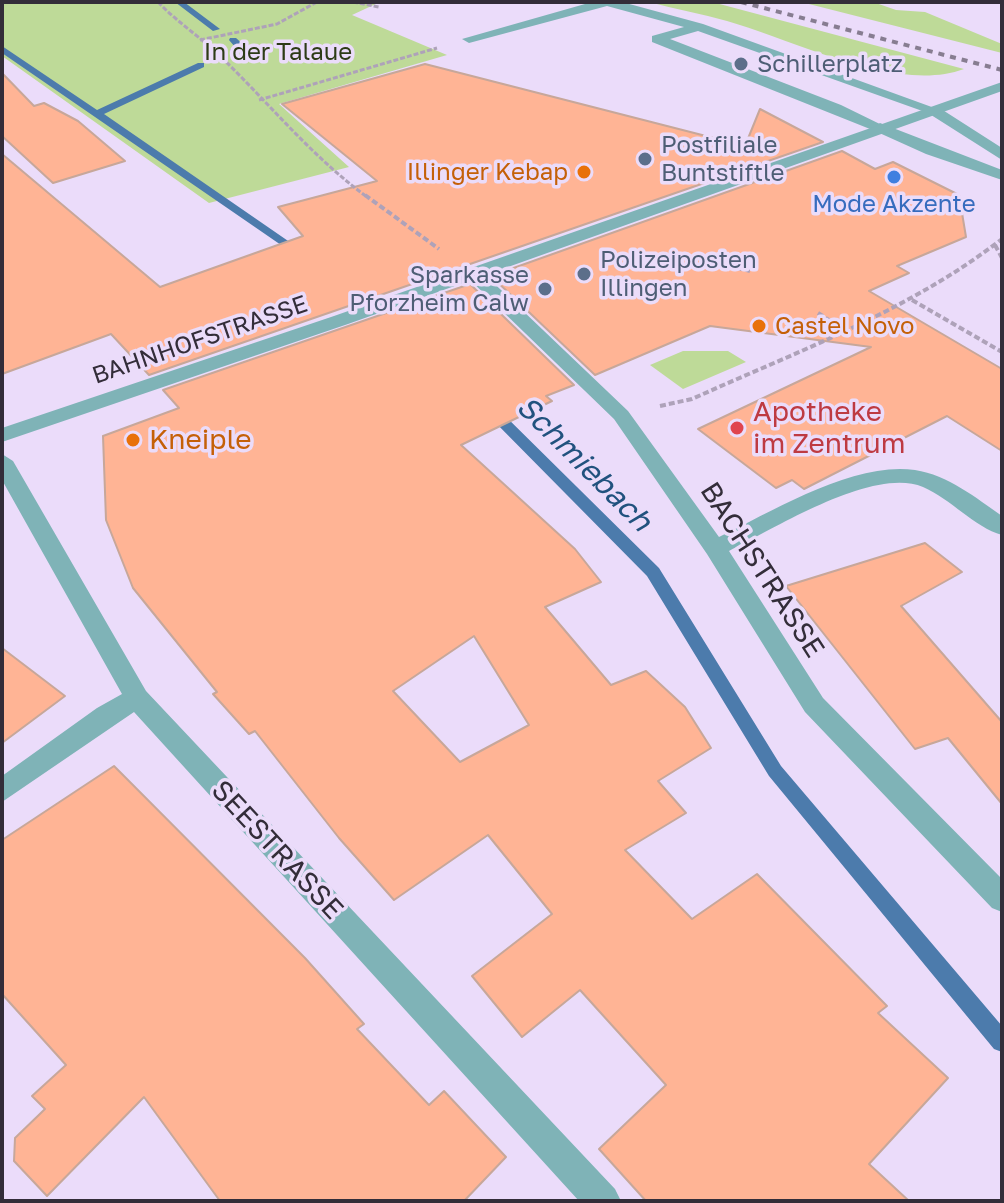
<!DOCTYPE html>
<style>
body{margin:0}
#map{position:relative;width:1004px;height:1203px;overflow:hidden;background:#ebdcfa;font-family:"Golos Text",sans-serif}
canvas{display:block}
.frame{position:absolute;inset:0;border:4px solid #332d39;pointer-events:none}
</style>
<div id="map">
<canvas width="1004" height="1203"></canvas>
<div class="frame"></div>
</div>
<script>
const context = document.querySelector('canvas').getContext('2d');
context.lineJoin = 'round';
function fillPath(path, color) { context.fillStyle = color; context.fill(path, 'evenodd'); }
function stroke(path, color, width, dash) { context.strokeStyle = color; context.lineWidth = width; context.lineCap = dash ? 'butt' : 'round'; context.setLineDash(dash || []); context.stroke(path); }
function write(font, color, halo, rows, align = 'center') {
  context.font = font + ' "Golos Text",sans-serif'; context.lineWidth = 7; context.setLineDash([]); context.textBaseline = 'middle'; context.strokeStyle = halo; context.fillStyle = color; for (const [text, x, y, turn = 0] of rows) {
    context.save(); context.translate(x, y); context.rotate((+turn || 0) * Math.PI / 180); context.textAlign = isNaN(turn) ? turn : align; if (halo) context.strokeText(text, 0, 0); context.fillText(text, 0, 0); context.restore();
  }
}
fillPath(new Path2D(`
 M2,2H380L352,15L447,55L279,104L349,167L209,203L2,56Z
 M649,2H712L964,69C897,94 794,40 727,21C702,14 675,9 649,2Z
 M801,2H873L896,10L925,12L1002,44V53Z
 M683,351H728L746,362L683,389L650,365Z`), '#beda98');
fillPath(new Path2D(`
 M175,2H184L220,29L213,31Z
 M230,38H236L246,47L236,54H230V50L235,47L229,40Z
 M2,46L97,110L198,63H204V67L104,114L307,254L297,256L2,53Z
 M489,404L494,405L659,568L781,766L1002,1026V1052L994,1049L769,776L647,576L484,411V405Z`), '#4c7bac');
const building = new Path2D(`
 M425,64L745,146L760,109L823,142L149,375L111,334L2,374V154L160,287L303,236L278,207L377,181L282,104Z
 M2,73L34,106L44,103L78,121L125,161L53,183L2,136Z
 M842,151L875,169L893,162L959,195L966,237L897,266L909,273L869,291L1002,369V451L947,416L804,489L792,480L776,488L698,429L871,347L710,326L595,375L491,276Z
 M470,284L574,385L546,396L552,401L461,445L575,549L601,582L545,607L611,685L646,671L685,707L711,748L658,781L686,813L625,850L692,919L757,874L887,1006L878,1013L948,1078L869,1164L909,1201H646L599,1149L666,1085L580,990L522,1037L472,976L552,914L488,835L394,900L339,838L255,731L249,734L213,694L217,692L133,588L106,520L103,436L179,408L163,390ZM474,636L529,725L460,762L393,691Z
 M925,543L962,572L901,606L1002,722V804L948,738L915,749L786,586Z
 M2,648L65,696L2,743Z
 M114,766L305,958L364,1024L357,1029L429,1105L444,1091L506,1157L464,1201H220L144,1097L47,1196L14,1161L15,1138L45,1109L32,1096L66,1065L2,994V840Z`);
fillPath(building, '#ffb495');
stroke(building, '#c7a79a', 2);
stroke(new Path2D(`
 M158,2C177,22 199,36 219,55C269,103 310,155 367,197
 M353,2L379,7
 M200,40L277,24L317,2
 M259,100L437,48`), '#aea2b9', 3, [5, 2]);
stroke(new Path2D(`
 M365,195L439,249
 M995,245L1002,258
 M702,259L750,271
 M912,300L1002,352
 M818,313L843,329
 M660,406L692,399C798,351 909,311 1002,239`), '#aea2b9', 4, [6, 3]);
fillPath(new Path2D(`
 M592,2H622L703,24L940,110L928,113L698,31L670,39L841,105L888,128L875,131L652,42V36L684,27L607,6L469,43L462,39Z`), '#7fb3b7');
fillPath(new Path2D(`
 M928,107H938L1002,148V160L928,113Z
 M880,123L1002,170V180L926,154L875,131L872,128Z
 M473,268L479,269L628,411L719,537C773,511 854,461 915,470C948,475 976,498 1002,516V535C974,527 951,499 923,487C873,466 774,529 729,551L823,698L1002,879V912L992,908L805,712L707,554L614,419L467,277L464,273Z
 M2,454L13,461L146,691L615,1189L621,1201H579L134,712L2,802V776L97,708L122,694L2,480Z`), '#7fb3b7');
fillPath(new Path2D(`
 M1002,82V91L348,324L2,442V428L334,316Z`), '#7fb3b7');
stroke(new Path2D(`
 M741,2L1002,70`), '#877d91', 4, [6, 6]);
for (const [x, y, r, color] of [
 [741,64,8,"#5c6f8a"],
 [645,159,8,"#5c6f8a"],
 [584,172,8,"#e8710a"],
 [894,177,8,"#3f7fe0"],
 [584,274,8,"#5c6f8a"],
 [545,289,8,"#5c6f8a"],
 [759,326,8,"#e8710a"],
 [737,428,8,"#e0444e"],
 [133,440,8,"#e8710a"]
]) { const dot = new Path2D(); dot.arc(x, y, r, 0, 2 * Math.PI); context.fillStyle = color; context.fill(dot); stroke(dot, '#ebdcfa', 3); }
write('24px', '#2d3b16', '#ebdcfa', [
 ["In der Talaue",278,52]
]);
write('24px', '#4e5e75', '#ebdcfa', [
 ["Schillerplatz",757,64],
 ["Postfiliale",661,145],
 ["Buntstiftle",661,173],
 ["Polizeiposten",600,260],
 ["Illingen",600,288],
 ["Sparkasse",529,275,"right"],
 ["Pforzheim Calw",529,303,"right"]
], 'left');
write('24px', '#c56008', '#ebdcfa', [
 ["Illinger Kebap",568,172],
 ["Castel Novo",775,326,"left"]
], 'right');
write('24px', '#366cbe', '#ebdcfa', [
 ["Mode Akzente",894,204]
]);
write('24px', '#332d39', '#ebdcfa', [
 ["BAHNHOFSTRASSE",200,340,-19]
]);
write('28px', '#be3a42', '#ebdcfa', [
 ["Apotheke",753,412],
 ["im Zentrum",753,444]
], 'left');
write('28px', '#c56008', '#ebdcfa', [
 ["Kneiple",149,440]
], 'left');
write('28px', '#332d39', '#ebdcfa', [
 ["BACHSTRASSE",762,570,57],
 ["SEESTRASSE",277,850,47]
]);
write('italic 30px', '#21527e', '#ebdcfa', [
 ["Schmiebach",584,464,45]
]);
</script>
